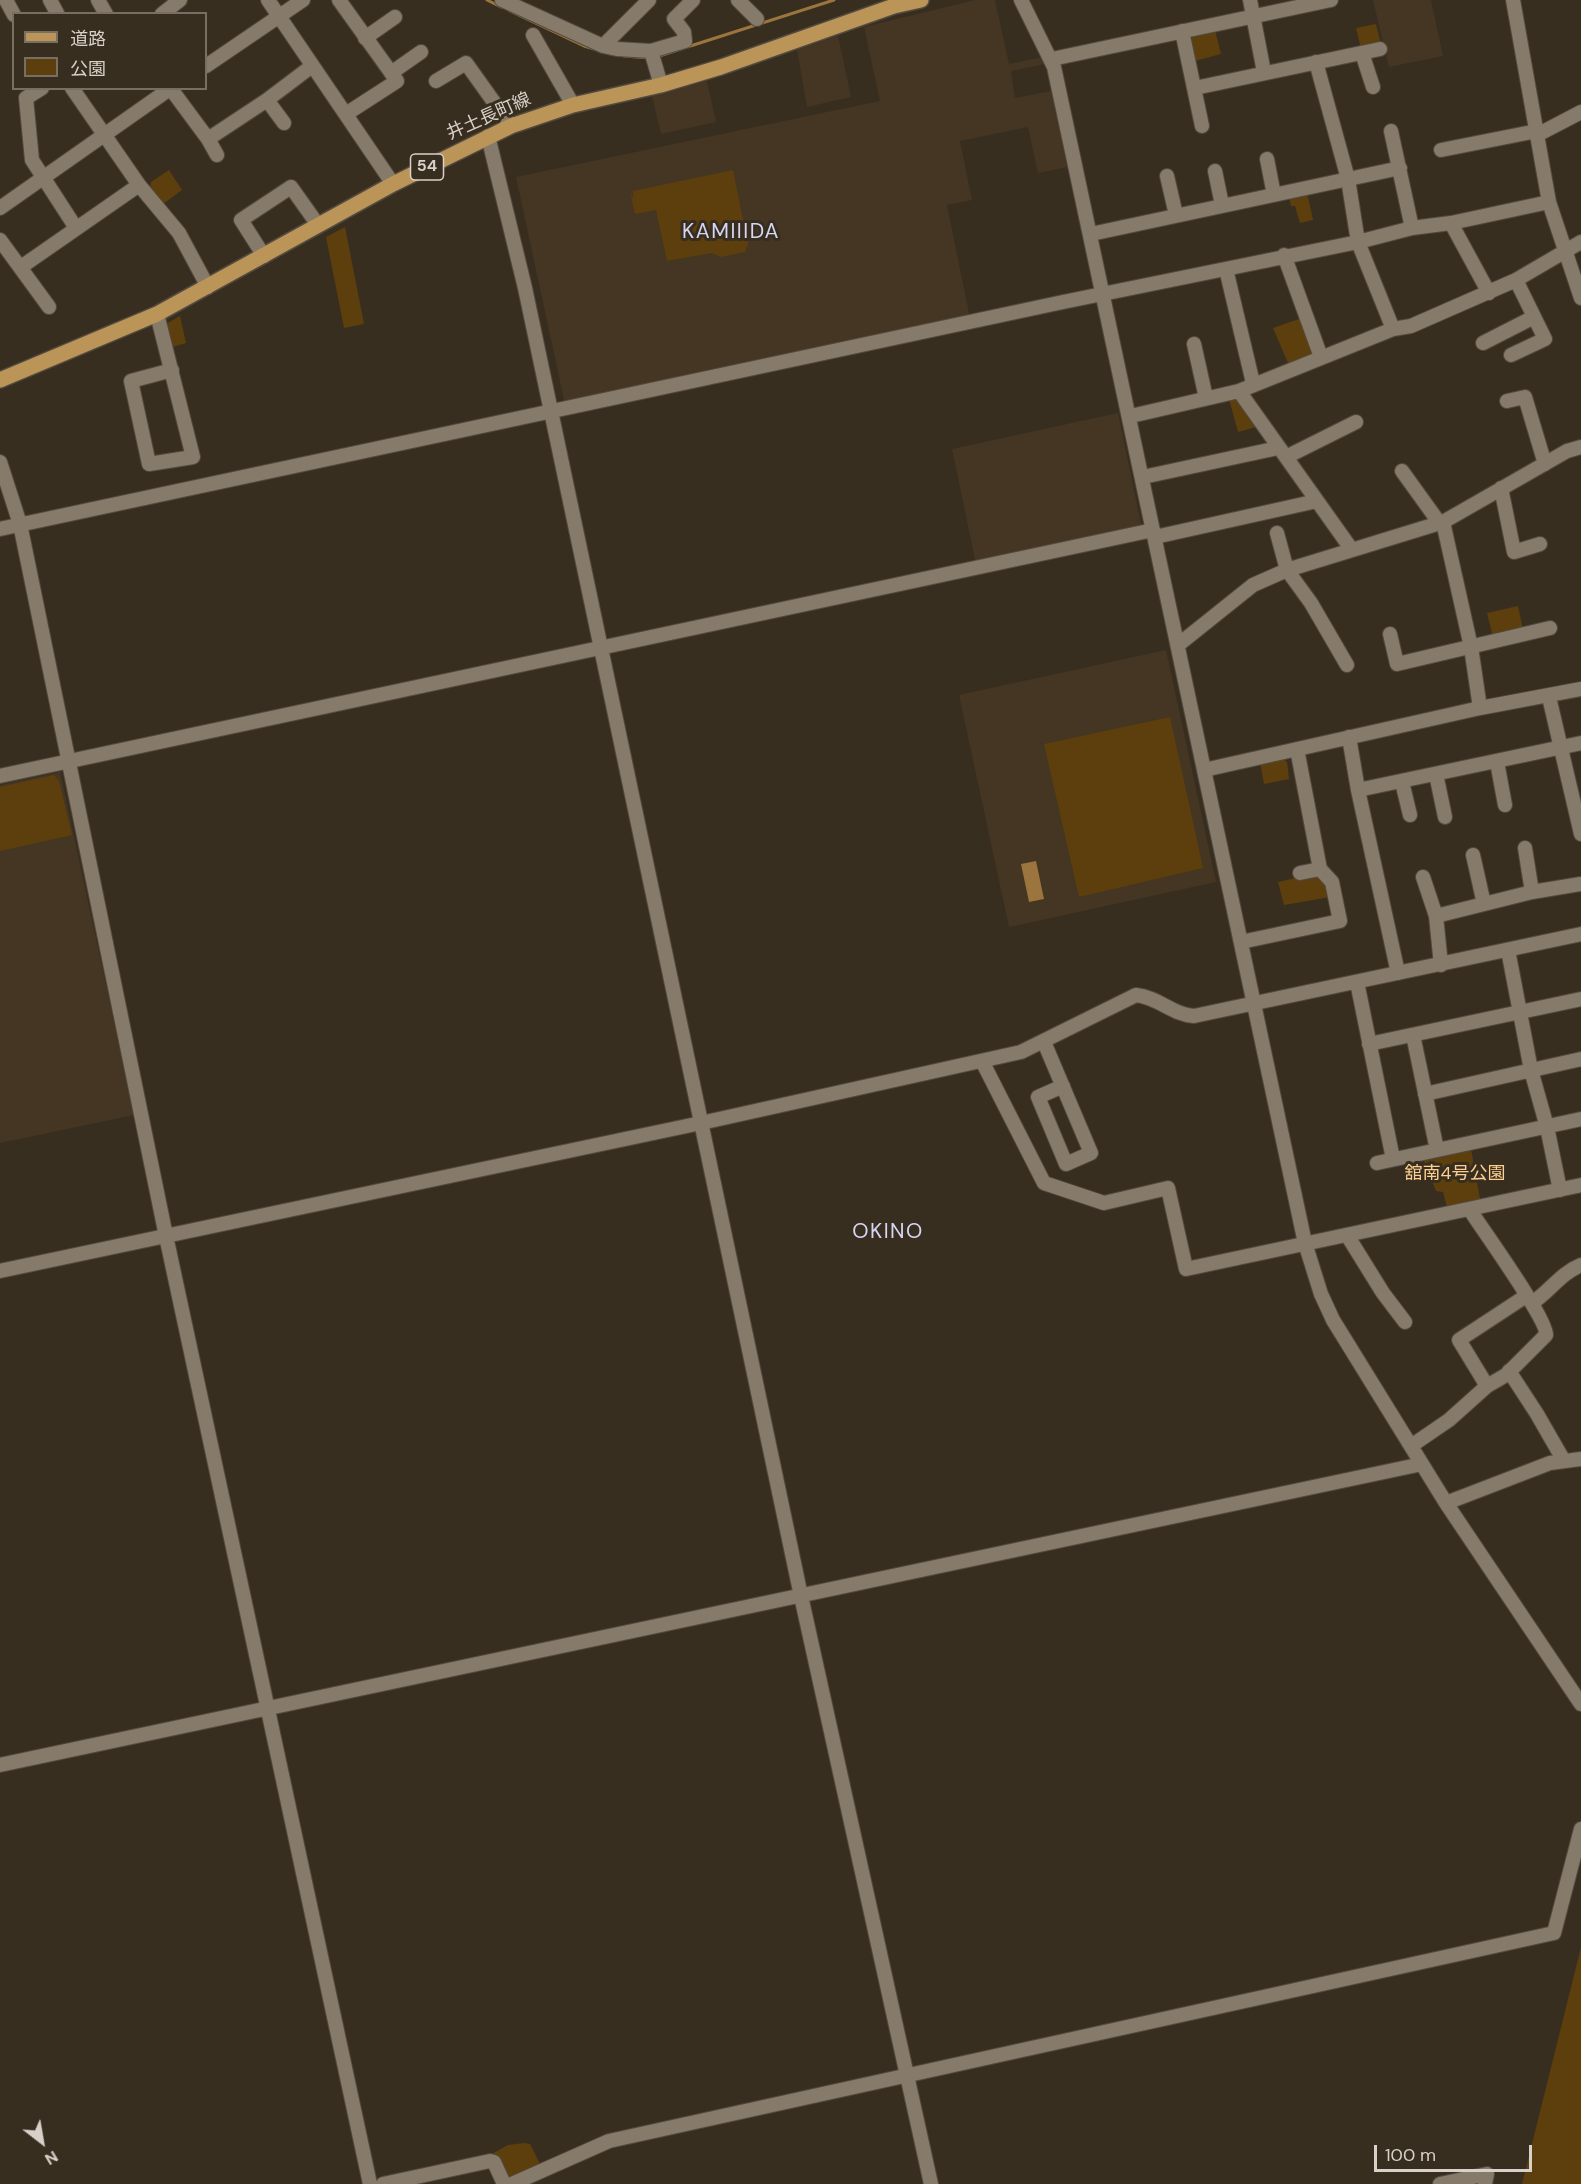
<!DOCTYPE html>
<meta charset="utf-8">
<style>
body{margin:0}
#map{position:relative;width:1581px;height:2184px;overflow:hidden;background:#382e20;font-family:"DM Sans","Noto Sans JP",sans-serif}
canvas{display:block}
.legend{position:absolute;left:12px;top:12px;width:195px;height:78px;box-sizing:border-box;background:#382e20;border:2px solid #786f64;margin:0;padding:8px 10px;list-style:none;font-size:18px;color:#d8d1c9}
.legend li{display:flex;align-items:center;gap:12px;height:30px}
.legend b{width:30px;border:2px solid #786f64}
.north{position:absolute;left:12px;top:2112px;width:60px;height:60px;-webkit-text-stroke:4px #382e20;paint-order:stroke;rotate:149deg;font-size:16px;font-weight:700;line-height:24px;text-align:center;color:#d8d1c9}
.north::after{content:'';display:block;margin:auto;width:21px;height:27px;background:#d8d1c9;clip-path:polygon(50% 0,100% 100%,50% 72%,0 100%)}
.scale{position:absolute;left:1374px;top:2145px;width:158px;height:27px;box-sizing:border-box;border:3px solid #d8d1c9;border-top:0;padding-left:8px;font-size:18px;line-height:21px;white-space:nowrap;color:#d8d1c9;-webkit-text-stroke:4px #382e20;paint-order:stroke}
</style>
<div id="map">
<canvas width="1581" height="2184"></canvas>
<ul class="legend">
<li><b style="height:8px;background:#bb9458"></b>道路</li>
<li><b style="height:16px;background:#5c3f0d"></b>公園</li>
</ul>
<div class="north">N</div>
<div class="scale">100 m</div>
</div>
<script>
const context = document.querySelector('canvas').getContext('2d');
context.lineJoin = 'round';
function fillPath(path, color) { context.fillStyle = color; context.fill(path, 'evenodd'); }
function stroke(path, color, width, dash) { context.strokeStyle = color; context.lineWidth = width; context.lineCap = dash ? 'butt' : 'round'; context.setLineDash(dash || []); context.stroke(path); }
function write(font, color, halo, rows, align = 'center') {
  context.font = font + ' "DM Sans","Noto Sans JP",sans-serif'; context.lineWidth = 6; context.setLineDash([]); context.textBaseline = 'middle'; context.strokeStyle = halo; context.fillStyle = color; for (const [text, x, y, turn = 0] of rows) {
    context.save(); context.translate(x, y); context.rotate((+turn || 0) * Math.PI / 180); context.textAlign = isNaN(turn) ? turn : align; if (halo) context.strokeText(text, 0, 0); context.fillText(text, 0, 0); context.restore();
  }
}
fillPath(new Path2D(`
 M975,0H995L1009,64L1043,57L1045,64L1011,71L1015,98L1051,91L1067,167L1038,173L1028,127L960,141L972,200L947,205L970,318L565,404L516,177L880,101L864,27Z
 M1373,0H1431L1443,56L1389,67Z
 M838,36L851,97L807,107L797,50Z
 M707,81L716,122L661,134L652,96Z
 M1118,413L1142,529L976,564L952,449Z
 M1166,650L1216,882L1009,927L959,695Z
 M60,772L134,1115L0,1143V785Z`), '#443622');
fillPath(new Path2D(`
 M1376,24L1381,44L1361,49L1356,28Z
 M1215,30L1221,54L1195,61L1190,42L1193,35Z
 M169,170L182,190L163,204L150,188L151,182Z
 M733,170L748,244L745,252L721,257L712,253L667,261L656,210L635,214L630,192L633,199V191Z
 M1307,192L1313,220L1300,223L1295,206H1291L1289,196Z
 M345,227L364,324L344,328L326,237Z
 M180,316L186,343L169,348L166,324Z
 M1302,318L1313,344L1312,354L1288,363L1273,328Z
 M1236,396L1259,426L1238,432L1229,399Z
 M1518,606L1523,630L1493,637L1487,613Z
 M1170,717L1203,868L1079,897L1044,744Z
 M1281,757L1287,762L1289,779L1264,784L1260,762Z
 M54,775L59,781L72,835L0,851V787Z
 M1318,873L1328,883L1330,897L1284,905L1278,882Z
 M1471,1149L1480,1199L1447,1207L1443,1192L1436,1191L1423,1160Z
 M1581,1947V2184H1522Z
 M524,2143L530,2144L541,2166L505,2182L490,2155L508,2145Z`), '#5c3f0d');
fillPath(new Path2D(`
 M1036,861L1044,899L1029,902L1021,864Z`), '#9b753d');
stroke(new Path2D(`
 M487,0L501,7
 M510,11L584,46L611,54
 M624,56L650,58
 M656,57L834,0`), '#9b753d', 3);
const minor = new Path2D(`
 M6,0L14,15
 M50,0L57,13
 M98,0L106,14
 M268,0L393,184
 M339,0L397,81L346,114
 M502,0L603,46L617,49L651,51L685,41L684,32L674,19L693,0
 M738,0L757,19
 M1021,0L1054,67L1305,1243L1321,1294L1333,1320L1446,1503L1581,1704
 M1250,0L1264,72
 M1513,0L1549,202L1581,298
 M162,14L180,0
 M1182,31L1202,126
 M533,35L573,105
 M365,38L395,17
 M603,46L649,0
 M651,51L661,85
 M1362,53L1373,87
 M1052,59L1331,0
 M1316,62L1348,179L1358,242L1393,329
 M206,66L303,0
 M391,73L421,52
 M436,81L466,63L511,126
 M42,88L26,98L32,160L76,228
 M72,88L139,185L179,233L208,287
 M1195,88L1380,49
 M171,89L208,139L217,155
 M267,100L284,123
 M1391,131L1412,228
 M1537,135L1581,112
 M488,136L525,288L801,1596L931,2184
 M208,139L267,100L312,66
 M1441,150L1537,131
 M1267,159L1274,195
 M1215,171L1222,205
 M1167,176L1176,215
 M0,208L171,88
 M1451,223L1489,293
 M1091,234L1400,168
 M0,240L49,307
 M1284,255L1321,357
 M264,256L241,220L291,187L318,225
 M21,267L139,185
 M1226,269L1253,383
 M157,314L193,457L149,464L131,381L172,370
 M1483,343L1534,317
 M1194,344L1206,398
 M1511,355L1545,339L1516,280
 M1239,391L1352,550
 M1507,401L1525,397L1545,464
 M1131,416L1239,391L1393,329L1411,326L1516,280L1581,242
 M1286,457L1356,422
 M0,462L20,524L166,1236L370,2184
 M1402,471L1438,521
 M1143,477L1278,448
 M1501,488L1514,552L1540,544
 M1443,522L1471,647L1480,708
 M0,529L1063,302L1358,242L1412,228L1451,223L1549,202
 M1277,533L1287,570L1311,603L1347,665
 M1155,537L1317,501
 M1390,634L1397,664L1550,628
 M1178,645L1253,585L1287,570L1443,522L1567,451L1581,447
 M1549,697L1581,834
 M1349,737L1358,790L1398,973
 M1497,762L1505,805
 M1204,770L1480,708L1581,689
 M1436,774L1445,817
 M0,776L1153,530
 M1402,782L1410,815
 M1358,790L1581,743
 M1525,848L1532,892
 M1473,855L1484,904
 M1300,873L1320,869
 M1423,877L1436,916L1441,965
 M1436,916L1532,892L1581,884
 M1241,942L1340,921L1332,882L1320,869L1297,749
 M1508,950L1531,1070L1547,1127L1560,1190
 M1357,982L1393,1159
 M1413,1035L1437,1150
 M1044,1042L1091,1153L1066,1164L1038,1097L1063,1086
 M1369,1044L1581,999
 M982,1061L1044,1183L1104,1203L1168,1188L1186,1269L1581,1185
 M1425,1094L1581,1059
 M1377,1163L1581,1119
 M1347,1235L1383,1293L1405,1322
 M0,1271L701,1123L1021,1052L1136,995C1158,997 1173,1015 1194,1016L1581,934
 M1532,1303C1549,1292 1561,1273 1581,1265
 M1509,1371L1537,1414L1564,1461
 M1487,1386L1459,1340L1526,1296
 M1411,1446L1449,1420L1487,1386L1506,1375L1546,1335C1548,1320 1482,1229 1470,1210
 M1446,1503L1550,1463L1581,1459
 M0,1765L1422,1464
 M383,2184L490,2161L494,2162L504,2184
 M512,2184L609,2141L1554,1933L1581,1829
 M1440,2184L1487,2174L1485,2184`);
const major = new Path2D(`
 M0,380L157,314L393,184L511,126L573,105L661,85L721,67L894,6L921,0`);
stroke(minor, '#534a3f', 16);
stroke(major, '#534a3f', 18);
stroke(minor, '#867a6a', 14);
stroke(major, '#bb9458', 15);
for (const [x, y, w] of [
 [427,167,33]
]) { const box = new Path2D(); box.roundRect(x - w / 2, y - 13, w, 26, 4.5); context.fillStyle = '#382e20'; context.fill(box); stroke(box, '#d8d1c9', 1.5); }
write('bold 16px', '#d8d1c9', null, [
 ["54",427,167]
]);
write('18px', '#d8d1c9', '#382e20', [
 ["井土長町線",489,117,-24]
]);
write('18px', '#fccf90', '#382e20', [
 ["舘南4号公園",1455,1174]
]);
context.letterSpacing = '1.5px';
write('21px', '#d6d6f3', '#382e20', [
 ["KAMIIIDA",731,232],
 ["OKINO",888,1232]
]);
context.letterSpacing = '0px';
</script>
